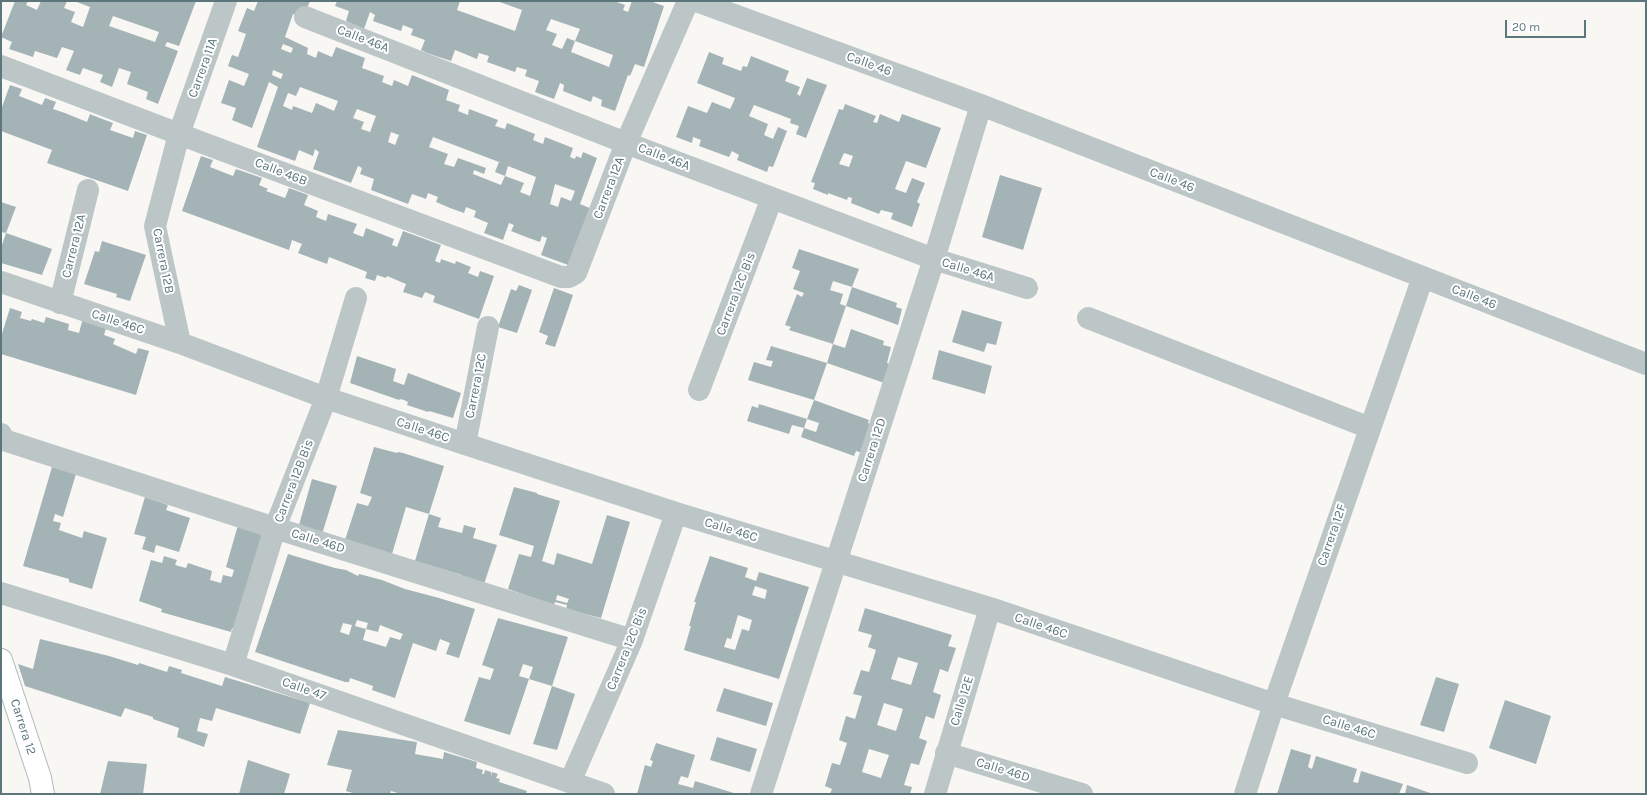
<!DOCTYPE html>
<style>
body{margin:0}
#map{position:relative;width:1647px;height:795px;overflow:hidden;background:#f8f7f4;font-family:Karla,sans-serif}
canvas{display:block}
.frame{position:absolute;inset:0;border:2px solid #5c777c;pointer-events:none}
.scale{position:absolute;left:1505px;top:20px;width:81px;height:18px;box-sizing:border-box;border:2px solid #5c777c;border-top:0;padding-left:5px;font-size:12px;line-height:14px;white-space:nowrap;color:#5c777c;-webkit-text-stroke:3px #fff;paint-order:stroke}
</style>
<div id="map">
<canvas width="1647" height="795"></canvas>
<div class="frame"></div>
<div class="scale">20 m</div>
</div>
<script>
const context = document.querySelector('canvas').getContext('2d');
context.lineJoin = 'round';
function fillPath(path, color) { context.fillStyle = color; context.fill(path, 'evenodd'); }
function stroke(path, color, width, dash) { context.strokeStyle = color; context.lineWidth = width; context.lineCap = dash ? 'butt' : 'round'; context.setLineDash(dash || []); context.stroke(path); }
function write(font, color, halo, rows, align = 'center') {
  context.font = font + ' Karla,sans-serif'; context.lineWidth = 4; context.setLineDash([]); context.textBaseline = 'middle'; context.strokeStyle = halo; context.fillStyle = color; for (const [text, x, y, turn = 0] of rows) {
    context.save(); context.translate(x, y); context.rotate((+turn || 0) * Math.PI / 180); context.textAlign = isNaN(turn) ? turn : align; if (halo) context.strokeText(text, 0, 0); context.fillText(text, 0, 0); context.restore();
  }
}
fillPath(new Path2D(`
 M15,1H28L26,5L37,10L41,1H67L64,8L75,12L71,22L83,27L90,7L74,1H196L179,46L167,42L165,46L178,51L158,104L146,99L148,92L127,84L131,72L119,68L112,87L100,82L103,75L83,68L80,75L66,70L74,51L62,47L57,58L35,51L33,57L9,49L12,42L1,37ZM113,16L159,32L155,42L109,26Z
 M258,1H310L303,18L293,14L285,37L308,48L307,54L316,58L318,51L332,57L336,47L365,58L362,68L384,76L382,82L392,86L394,80L408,86L412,75L449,90L446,100L460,105L458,111L468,115L469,109L498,120L495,126L505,129L507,123L535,134L533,140L543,144L545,137L573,148L570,157L575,159L576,156L581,158L583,152L597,158L580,204L592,209L571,266L541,255L547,238L542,236L540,242L526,237L511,231L514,225L509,223L503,240L484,233L488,223L474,217L476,211L466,207L464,213L450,208L436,202L438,197L428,193L426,199L412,194L408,204L371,190L374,179L360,174L362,168L358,166L351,183L313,169L319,152L315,149L313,156L299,150L295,161L257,147L278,87L269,82L252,128L232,120L236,108L221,103L229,80L244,86L249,74L228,66L232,55L238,57L246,34L238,31L247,8L254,11ZM283,44L293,48L291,53L281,49ZM273,70L283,74L281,79L272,75ZM300,87L338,101L334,111L316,103L312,113L293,106L292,110L283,106L288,93L296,96ZM357,109L376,116L370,132L361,129L364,122L353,118ZM391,132L399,135L395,145L388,142ZM433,137L499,162L495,172L505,176L508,166L536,177L530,196L520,192L524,183L505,176L501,185L473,174L474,170L484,174L486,168L458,158L454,167L444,164L448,154L429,147ZM555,184L575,191L571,201L561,197L558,207L550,204Z
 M337,1H460L457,10L515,31L522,10L497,1H614L625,5L623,10L628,12L632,1H650L664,6L644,67L635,64L630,76L628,75L615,111L601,106L602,100L593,96L591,102L563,91L564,85L560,83L554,99L535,92L539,81L525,76L527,70L517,67L515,72L487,62L489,56L479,53L477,59L455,50L451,61L427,53L421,50L425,40L411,35L413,29L403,25L401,31L373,21L375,15L370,12L364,29L346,21L349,11L335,6ZM551,19L580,29L575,41L613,55L609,67L571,52L575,41L567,38L562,49L552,45L557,34L546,30Z
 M709,52L724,58L722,64L741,71L743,66L747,67L751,56L789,71L785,81L800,87L797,94L800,96L807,78L827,85L806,138L796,134L799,126L790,123L791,119L754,105L749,116L768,124L764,135L773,139L778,127L787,131L773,167L769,166L767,172L737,160L739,155L732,151L729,157L699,146L701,140L693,137L692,143L676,137L688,106L707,113L712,102L730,109L733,103L735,98L697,83Z
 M10,85L22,89L19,96L42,105L45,98L56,102L53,109L65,113L87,122L90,114L92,115L113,123L110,130L133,138L135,131L147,135L128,191L47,163L52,150L1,131V107H2Z
 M845,104L876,116L873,122L877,123L880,114L899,122L902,114L941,128L926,168L906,161L895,189L906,193L912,178L925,183L917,202L920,204L912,227L891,219L893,213L881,210L879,214L851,203L852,198L848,197L847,200L828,193V195L813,189L815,183L811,182L839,109L843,110ZM844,153L853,156L849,167L839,164Z
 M201,156L213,160L210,167L233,176L236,169L262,178L259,185L268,189L266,191L285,198L289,188L308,195L304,205L318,211L316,217L326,221L328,214L357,224L353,233L363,237L366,228L394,239L392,245L397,247L403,231L441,245L435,261L440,263L441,259L455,264L456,261L471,267L468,273L478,277L480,271L494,276L479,319L433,302L435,296L425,292L422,298L403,292L406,284L387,276L386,278L377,275L375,281L365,278L367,272L329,257L327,264L298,253L302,244L292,240L289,250L182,211Z
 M1000,175L1042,188L1023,250L982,237Z
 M1,202L16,207L6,233L52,249L42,275L1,263V248L6,233L1,232Z
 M102,241L146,255L130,301L116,297L117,294L84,284L95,251L99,252Z
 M799,249L859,269L852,287L833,281L830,290L843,294L840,304L846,306L833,344L789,330L791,327L785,325L797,294L802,297L804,293L793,289L800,271L792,268Z
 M519,285L532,290L517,333L498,327L511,289L516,291Z
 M852,287L897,303L896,307L902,309L898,325L846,306Z
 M554,288L573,295L555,347L545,344L548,336L539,332Z
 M10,308L22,312L20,318L31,321L32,319L44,323L46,317L69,324L68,330L79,333L83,318L107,325L104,335L115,339L113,344L136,354L138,348L149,351L136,395L1,354V337Z
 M962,310L1002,322L996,345L987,343L984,352L952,342Z
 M851,329L884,341L883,345L891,347L887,363L896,366L890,385L827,363L833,344L845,348Z
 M771,346L827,363L814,400L748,380L754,362L771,367L773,361L766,360Z
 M939,350L992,366L985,394L932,379Z
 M357,356L396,369L393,381L404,385L408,373L461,393L453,418L429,411L428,412L407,405L408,402L404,400L400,399L399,400L350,383Z
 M814,400L869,420L868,423L871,425L862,453L856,451L854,456L801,437L804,428L816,432L819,423L807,419L804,428L792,425L789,434L747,421L752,406L758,408L759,404L807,419Z
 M374,447L397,453L398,452L403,453L444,466L429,514L406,507L392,554L345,540L357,503L368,506L372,497L360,493Z
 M52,467L76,474L63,517L55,514L53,521L61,523L59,530L82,538L84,531L107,538L92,589L69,582V579L23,566Z
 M312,479L337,486L322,534L299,525Z
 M514,487L537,493V494L560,501L542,561L554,565L557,553L592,564L607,515L630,522L601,618L566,609L567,605L555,602L554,605L508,589L519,554L531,557L534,546L499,535ZM557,595L569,599L567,603L556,600Z
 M145,497L168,505L166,510L190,518L179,552L156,545L154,553L142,549L146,537L134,534Z
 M429,514L441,518L438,527L462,533L464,525L475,528H476L473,538L497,545L484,584L461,576L462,575L415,561Z
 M238,525L262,534L234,629L232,628L231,632L161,612L162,609L139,601L151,560L162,563L164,556L177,560L175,565L186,568L188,563L212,571L210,580L221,583L223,575L232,577L234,570L226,567Z
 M288,554L335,568L346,570L358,576L359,574L382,580L405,589L439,598L475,609L459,658L446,654L450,643L440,639L436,651L413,643L395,698L372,690L373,686L350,678L349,682H345L255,652ZM357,620L368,623L366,629L378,632L380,625L403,634L400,640L390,637L386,647L363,640L366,629L355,626ZM343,623L352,625L349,635L340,632Z
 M710,556L748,568L745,577L756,581L759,572L809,587L779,679L684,650L691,626H689L696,602H694ZM755,586L767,590L765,599L752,595ZM738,615L752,620L749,631L742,629L735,650L724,647L727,638L731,639Z
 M865,608L952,635L948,646L956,648L948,672L940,669L933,692L941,695L934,719L926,716L919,738L927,741L919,765L911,763L904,785L912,787L910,794H830L832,789L825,786L832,763L840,765L847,743L839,740L846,716L855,719L862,696L853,694L861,670L869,672L876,650L868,647L872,635L858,631ZM898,657L918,663L911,685L891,679ZM884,703L903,709L896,731L877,725ZM869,749L889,755L881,778L862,772Z
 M498,618L568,637L552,686L529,679L533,667L523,664L519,676L529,679L510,735L464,721L479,677L490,680L494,669L482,665Z
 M40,639L109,656L138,665L139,663L167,672L169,666L182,670L181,673L222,686L225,677L310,703L300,734L216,708L212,721L200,718L197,731L208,734L204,747L177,737L179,728L153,719V717L125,708L121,717L25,686L18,664L33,669Z
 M1436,677L1459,684L1444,732L1420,725Z
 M552,686L575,694L557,750L533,744Z
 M724,688L773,703L766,726L716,711Z
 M1505,700L1551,716L1536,764L1489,748Z
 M338,730L417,742L415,754L443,759L444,752L477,762L476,768L483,770L482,774H484L485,770L491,772V776L492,772L498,774L496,778L500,779L499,782L527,791L526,794H401L391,791L390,794H356L346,791L352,770L327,765Z
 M717,737L757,749L750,772L710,760Z
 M656,743L695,755L688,778L681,776L678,784L693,788L695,781L737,794H637L645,765L651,767L653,761L650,760Z
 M1291,749L1311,755L1308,767L1312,769L1316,756L1357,769L1353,782L1358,783L1361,771L1403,784L1399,794H1277Z
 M248,760L290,774L284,794H239Z
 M108,761L147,764L143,794H100Z
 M1407,785L1433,794H1405Z`), '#a4b3b5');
const major = new Path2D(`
 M1,660L40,778L43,794`);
stroke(major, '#b1babc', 24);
stroke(new Path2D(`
 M696,1L981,105L1646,364
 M305,17L626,143L934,259L1027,288
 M1,66L179,134L561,277H569L576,273L626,143L688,1
 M1,282L180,343L326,398L465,444L676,513L990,608L1274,704L1467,763
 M60,303L88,190
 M1088,318L1370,428
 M180,343L155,226L179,134L226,1
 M699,390L772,198
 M1,434L4,440L275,528L632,640
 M465,444L488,327
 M1,593L233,665L604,794
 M233,665L275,528L326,398L356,298
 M946,753L1082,794
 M570,782L632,640L676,513
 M761,794L934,259L981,105
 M935,794L990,608
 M1245,794L1274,704L1423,277`), '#bdc6c7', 22);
stroke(major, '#fff', 22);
write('13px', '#5c777c', '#fff', [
 ["Calle 46A",363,39,21],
 ["Calle 46",869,64,20],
 ["Carrera 11A",203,68,-70],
 ["Calle 46A",664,157,21],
 ["Calle 46B",281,172,21],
 ["Calle 46",1172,180,21],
 ["Carrera 12A",609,188,-69],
 ["Carrera 12A",74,246,-76],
 ["Carrera 12B",163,261,79],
 ["Calle 46A",968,270,17],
 ["Carrera 12C Bis",736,294,-69],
 ["Calle 46",1474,297,21],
 ["Calle 46C",118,322,18],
 ["Carrera 12C",476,386,-79],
 ["Calle 46C",423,430,18],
 ["Carrera 12D",872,450,-72],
 ["Carrera 12B Bis",294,481,-69],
 ["Calle 46C",731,530,17],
 ["Carrera 12F",1332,535,-71],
 ["Calle 46D",318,541,17],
 ["Calle 46C",1041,626,19],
 ["Carrera 12C Bis",627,649,-68],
 ["Calle 47",304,689,19],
 ["Calle 12E",962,701,-73],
 ["Carrera 12",23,727,72],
 ["Calle 46C",1349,727,17],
 ["Calle 46D",1003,770,17]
]);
</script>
